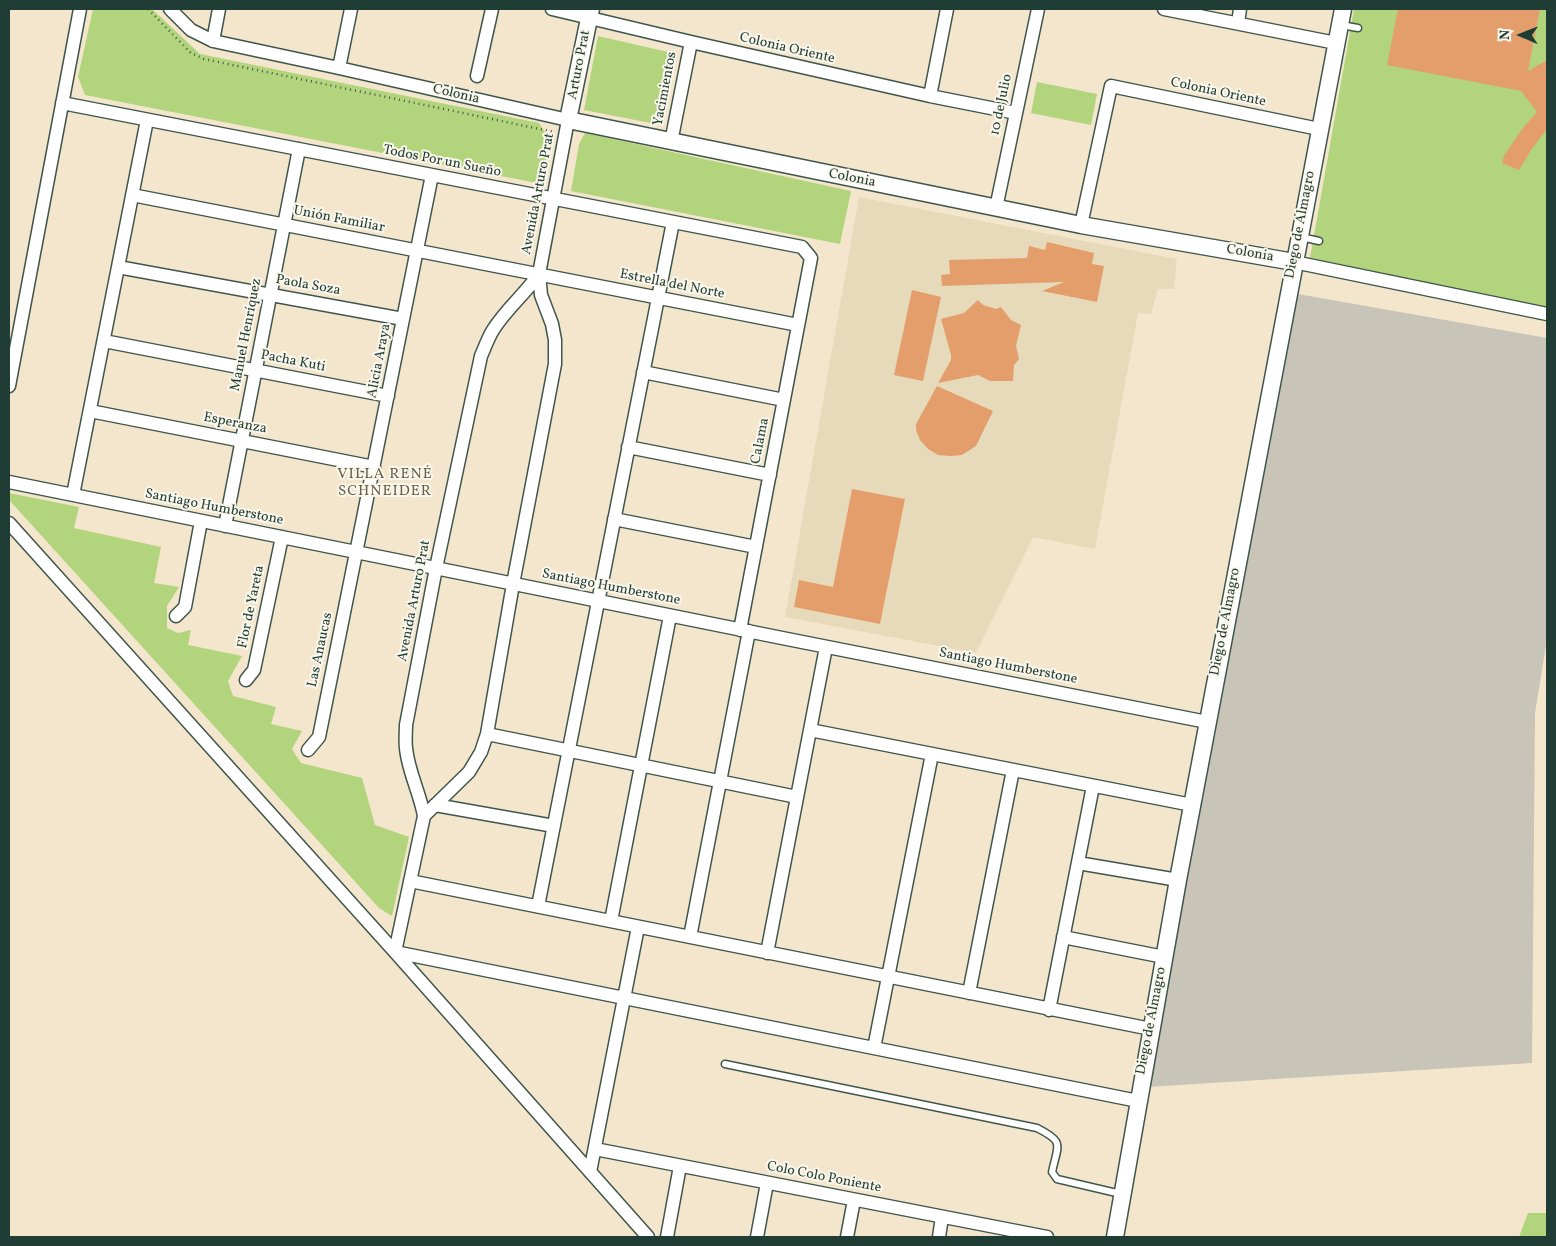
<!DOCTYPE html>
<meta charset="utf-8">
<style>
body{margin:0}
#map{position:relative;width:1556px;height:1246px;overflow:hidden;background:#f3e6cd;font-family:Vollkorn,serif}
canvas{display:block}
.frame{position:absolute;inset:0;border:10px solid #1f3d34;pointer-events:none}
.north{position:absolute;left:1496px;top:10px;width:50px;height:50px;-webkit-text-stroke:4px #fbf7ec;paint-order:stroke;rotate:271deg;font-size:14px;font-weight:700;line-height:20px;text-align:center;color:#1f3d34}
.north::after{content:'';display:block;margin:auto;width:18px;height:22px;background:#1f3d34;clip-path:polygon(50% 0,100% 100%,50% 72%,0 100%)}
</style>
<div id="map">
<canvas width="1556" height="1246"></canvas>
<div class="frame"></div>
<div class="north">N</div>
</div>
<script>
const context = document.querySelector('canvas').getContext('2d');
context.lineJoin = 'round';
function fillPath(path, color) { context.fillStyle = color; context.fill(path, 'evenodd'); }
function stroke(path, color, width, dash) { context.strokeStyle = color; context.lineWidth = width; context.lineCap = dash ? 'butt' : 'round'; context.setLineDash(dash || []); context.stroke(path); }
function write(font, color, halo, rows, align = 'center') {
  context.font = font + ' Vollkorn,serif'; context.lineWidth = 4; context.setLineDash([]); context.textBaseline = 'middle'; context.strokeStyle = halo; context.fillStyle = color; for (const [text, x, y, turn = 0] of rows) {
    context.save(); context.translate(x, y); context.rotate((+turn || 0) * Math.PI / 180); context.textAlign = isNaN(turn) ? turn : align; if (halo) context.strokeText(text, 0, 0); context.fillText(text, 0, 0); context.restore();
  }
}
fillPath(new Path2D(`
 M859,197L1177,259L1174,289H1158L1151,314L1138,313L1095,549L1033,537L976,653L785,617Z`), '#e7daba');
fillPath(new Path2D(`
 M1292,293L1547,338V639L1535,713L1532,1063L1147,1087Z`), '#c8c4b8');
fillPath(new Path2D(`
 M93,9H152L200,54L539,123L550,140L542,184L85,95L78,77Z
 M1354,9H1547V309L1310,258Z
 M598,36L677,54L661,125L584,110Z
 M1037,82L1097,94L1091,125L1031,113Z
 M585,133L851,191L840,244L571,191L579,144Z
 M9,493L79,507L74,528L161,547L154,583L179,587L167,606V628L178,633L191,630L188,645L242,656L228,681L233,696L276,707L271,724L302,731L292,749L301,763L362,778L375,825L409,837L392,916L379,908L10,501Z
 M1528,1213H1547V1237H1519Z`), '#b2d47c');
fillPath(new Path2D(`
 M1398,9H1540L1528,71L1547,60V129L1531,150L1519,170L1502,163L1504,156L1522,129L1537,112L1521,91L1387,65Z
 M1047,242L1094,253L1092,264L1104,266L1097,302L1042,291L1064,282L942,286L941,275L950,274L949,260L1027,258L1029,246L1045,250Z
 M912,290L941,297L923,381L894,375Z
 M978,300L983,305L996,309L1001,307L1011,320L1021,325L1016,346L1019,359L1014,365L1013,381H990L978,375L938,383L951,360V355L941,319L964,313Z
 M937,386L993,411L976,446L962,455L951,456L938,455L928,449L920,440L916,430V424Z
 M852,489L905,499L880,624L794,607L799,580L833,587Z`), '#e39e6b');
const lane = new Path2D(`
 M1341,25L1358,28
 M1301,237L1319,241
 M725,1064L1037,1128C1065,1142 1058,1144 1052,1172L1057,1179L1121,1194`);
const street = new Path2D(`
 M170,9L191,30L213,41L339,68L568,120L539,274L541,295L552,324L555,340V364L513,584L487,734L481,752L469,772L424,816
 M552,9L691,42L930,96L1016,113
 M1164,9L1336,43
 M1238,23L1240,9
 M213,41L219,9
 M339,68L351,9
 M477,76L492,9
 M930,96L947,9
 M62,103L802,247L811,258L740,630
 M671,142L691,42
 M132,195L798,325
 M996,208L1038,9
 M1081,225L1111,86L1319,129
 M1294,262L1547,314
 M118,267L403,319
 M104,341L388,396
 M643,372L784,400
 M9,386L80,9
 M90,411L374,467
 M628,447L770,475
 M9,482L782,638L1207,722
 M73,495L147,120
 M614,519L756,547
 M9,523L395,952L648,1237
 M225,526L299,149
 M176,616L185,607L201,521
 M246,680L254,670L282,537
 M810,730L1192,805
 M487,734L797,797
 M308,750L319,737L432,175
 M435,805L554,826
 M1078,863L1178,880
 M410,881L1151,1029
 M538,906L673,222
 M611,921L670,616
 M690,937L749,631
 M1063,937L1164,957
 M395,952L1138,1101
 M395,952L424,816C420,793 408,771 406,748C405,741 406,732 406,725L436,568L481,356C485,347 488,338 493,330C506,309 525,294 539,274
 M767,953L826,647
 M969,993L1013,770
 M1049,1010L1093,786
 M874,1048L932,754
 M595,1149L1047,1237
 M590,1172L638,927
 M667,1237L680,1166
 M757,1237L767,1183
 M847,1237L854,1200
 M939,1237L942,1217`);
const secondary = new Path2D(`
 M591,9L568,120L1081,225L1294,262
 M1115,1237L1178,880L1343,9`);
stroke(lane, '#3f564b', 9);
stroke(street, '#3f564b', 15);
stroke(secondary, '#3f564b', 19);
stroke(new Path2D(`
 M148,9L191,53L204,59L554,132`), '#3f564b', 2.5, [1, 4]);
stroke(lane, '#fff', 6);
stroke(street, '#fff', 12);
stroke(secondary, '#fff', 16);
write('14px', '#1f3d34', '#fbf7ec', [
 ["Colonia Oriente",787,49,13],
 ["Arturo Prat",580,65,-79],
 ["Yacimientos",666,89,-79],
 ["Colonia Oriente",1218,93,12],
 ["Colonia",456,95,13],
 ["10 de Julio",1002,105,-78],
 ["Todos Por un Sueño",442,162,11],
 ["Colonia",852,179,11],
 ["Avenida Arturo Prat",539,194,-79],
 ["Unión Familiar",339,220,11],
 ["Diego de Almagro",1301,225,-79],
 ["Colonia",1250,254,10],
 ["Estrella del Norte",672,285,11],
 ["Paola Soza",308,286,10],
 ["Manuel Henríquez",247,335,-79],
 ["Alicia Araya",380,361,-79],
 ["Pacha Kuti",293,362,11],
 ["Esperanza",235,424,11],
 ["Calama",761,441,-79],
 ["Santiago Humberstone",214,508,11],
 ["Santiago Humberstone",611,588,11],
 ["Avenida Arturo Prat",415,601,-79],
 ["Flor de Yareta",252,607,-78],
 ["Diego de Almagro",1226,622,-79],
 ["Las Anaucas",321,650,-78],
 ["Santiago Humberstone",1008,667,11],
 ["Diego de Almagro",1152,1021,-79],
 ["Colo Colo Poniente",824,1178,11]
]);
context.letterSpacing = '1px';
write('15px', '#645f47', '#fbf7ec', [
 ["VILLA RENÉ",385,475],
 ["SCHNEIDER",385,492]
]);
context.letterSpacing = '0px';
</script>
